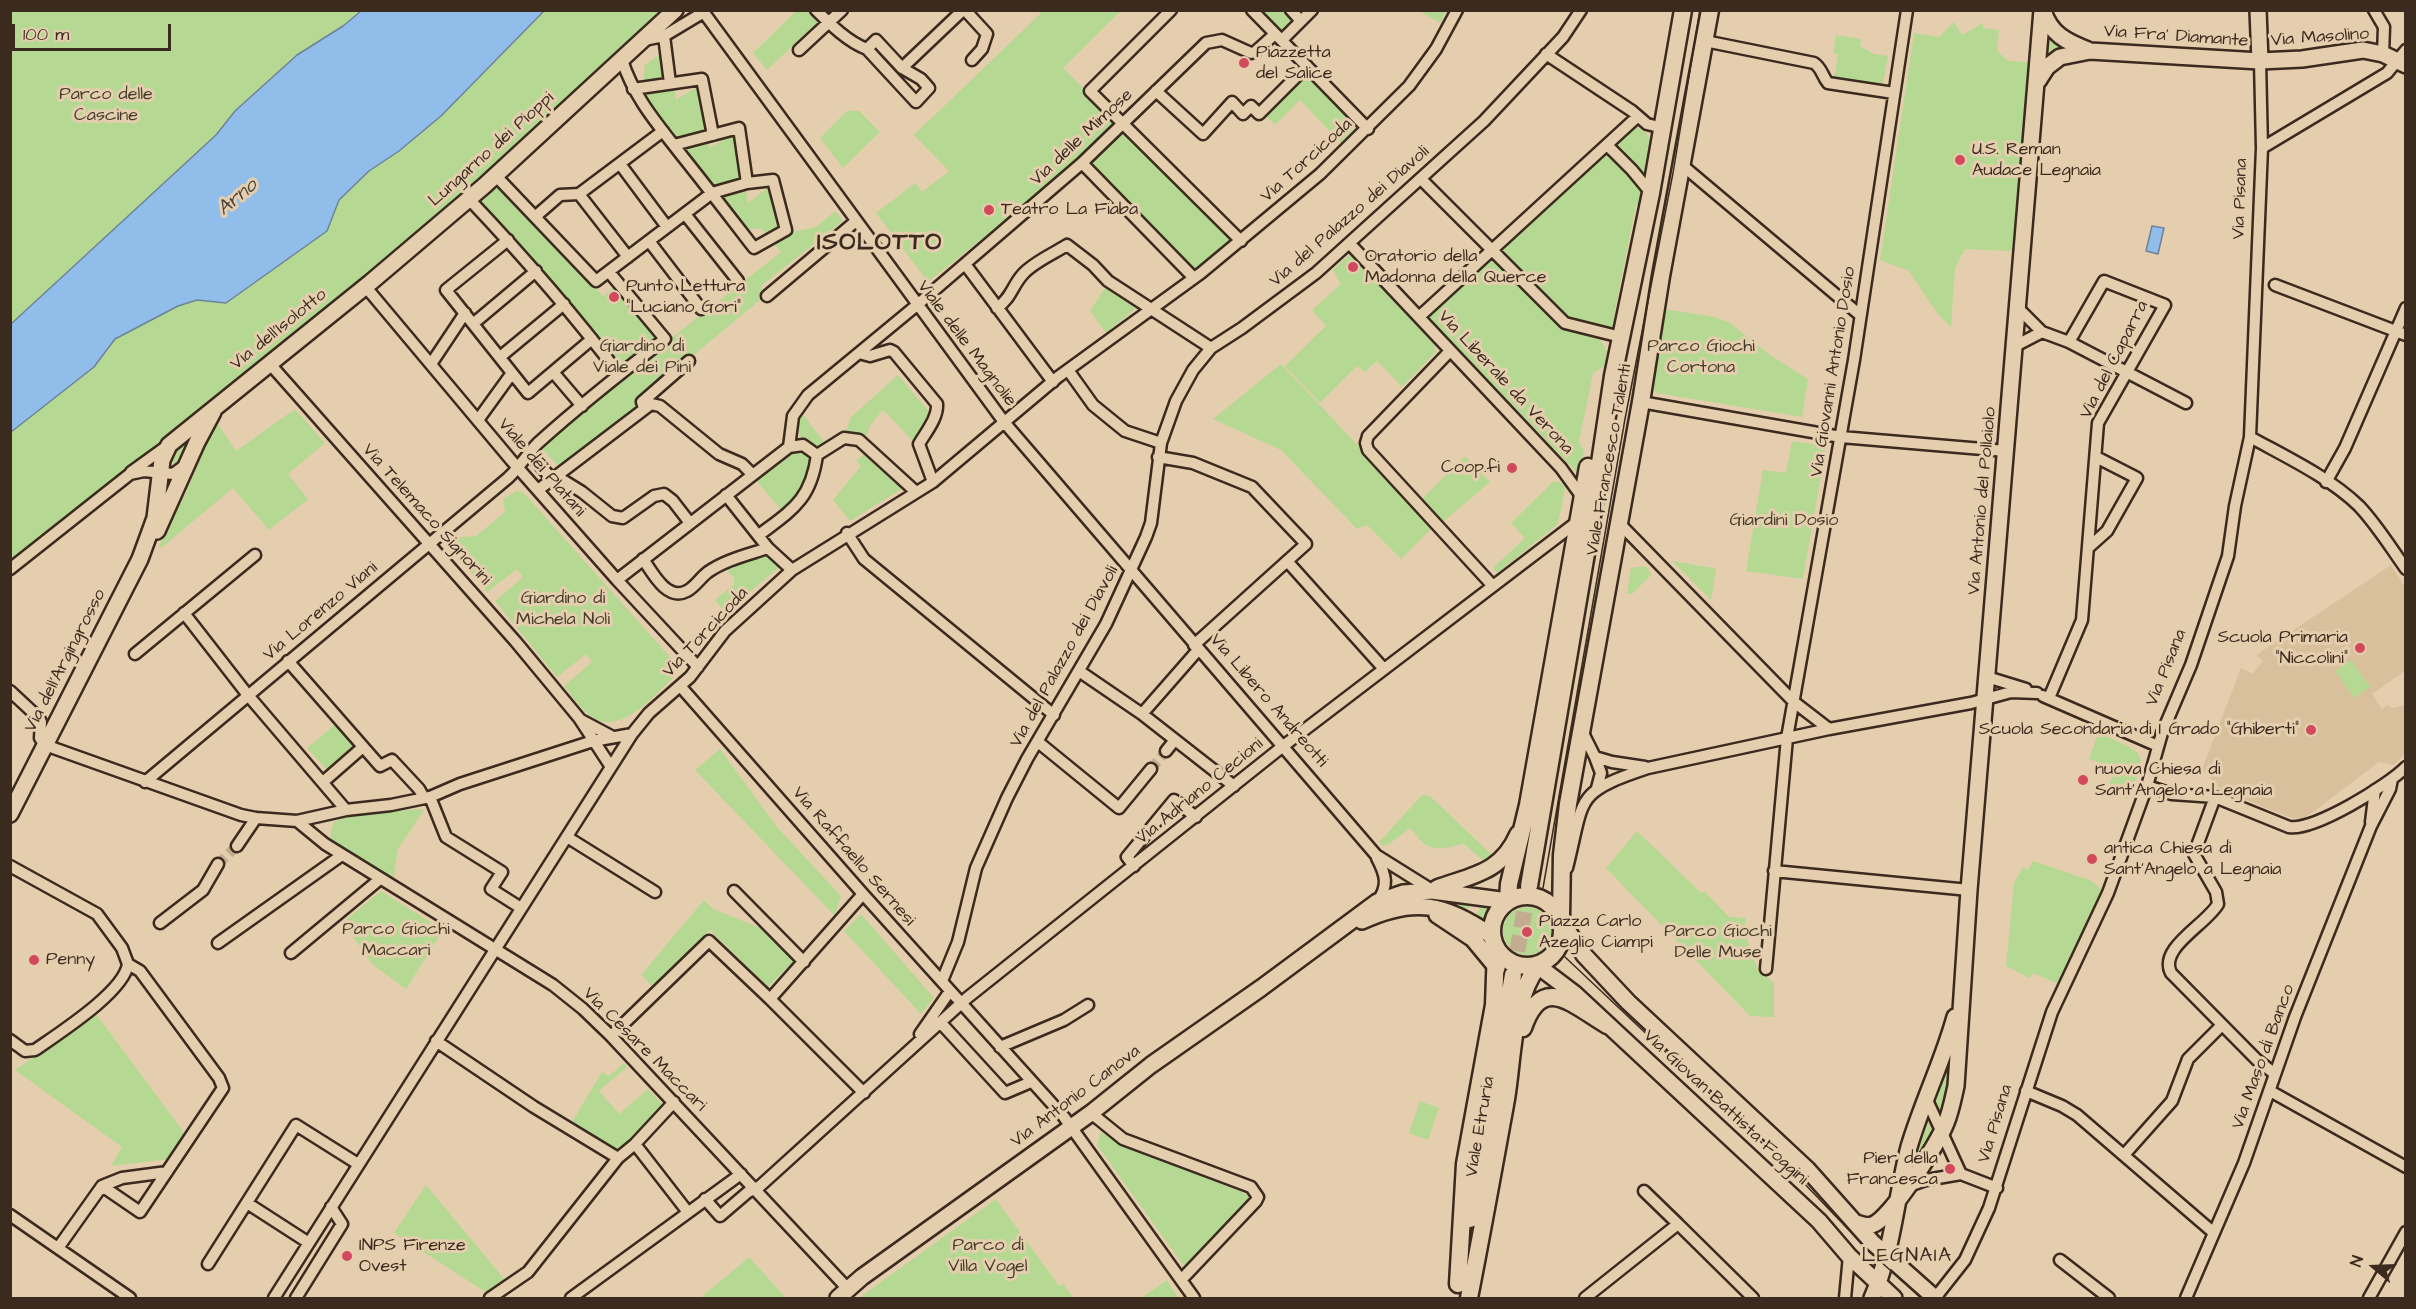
<!DOCTYPE html>
<meta charset="utf-8">
<style>
body{margin:0}
#map{position:relative;width:2416px;height:1309px;overflow:hidden;background:#e5ceae;font-family:"Architects Daughter",sans-serif}
canvas{display:block}
.frame{position:absolute;inset:0;border:12px solid #3b2a1e;pointer-events:none}
.north{position:absolute;left:2344px;top:1237px;width:60px;height:60px;-webkit-text-stroke:4px #e5ceae;paint-order:stroke;rotate:289deg;font-size:16px;font-weight:700;line-height:24px;text-align:center;color:#3b2a1e}
.north::after{content:'';display:block;margin:auto;width:21px;height:27px;background:#3b2a1e;clip-path:polygon(50% 0,100% 100%,50% 72%,0 100%)}
.scale{position:absolute;left:12px;top:24px;width:159px;height:27px;box-sizing:border-box;border:3px solid #3b2a1e;border-top:0;padding-left:8px;font-size:18px;line-height:21px;white-space:nowrap;color:#3b2a1e;-webkit-text-stroke:4px #e5ceae;paint-order:stroke}
</style>
<div id="map">
<canvas width="2416" height="1309"></canvas>
<div class="frame"></div>
<div class="north">N</div>
<div class="scale">100 m</div>
</div>
<script>
const context = document.querySelector('canvas').getContext('2d');
context.lineJoin = 'round';
function fillPath(path, color) { context.fillStyle = color; context.fill(path, 'evenodd'); }
function stroke(path, color, width, dash) { context.strokeStyle = color; context.lineWidth = width; context.lineCap = dash ? 'butt' : 'round'; context.setLineDash(dash || []); context.stroke(path); }
function write(font, color, halo, rows, align = 'center') {
  context.font = font + ' "Architects Daughter",sans-serif'; context.lineWidth = 6; context.setLineDash([]); context.textBaseline = 'middle'; context.strokeStyle = halo; context.fillStyle = color; for (const [text, x, y, turn = 0] of rows) {
    context.save(); context.translate(x, y); context.rotate((+turn || 0) * Math.PI / 180); context.textAlign = isNaN(turn) ? turn : align; if (halo) context.strokeText(text, 0, 0); context.fillText(text, 0, 0); context.restore();
  }
}
fillPath(new Path2D(`
 M2391,565L2405,587V671L2372,694L2382,709L2387,705L2392,708L2405,705V754L2394,765L2379,762L2309,815L2301,819L2289,817L2221,790L2202,769L2241,668L2252,674L2263,661L2256,656L2262,651Z`), '#d8c09d');
fillPath(new Path2D(`
 M10,11H361L343,26L297,55L225,122L216,135L11,324Z
 M545,11H657L660,16L462,196L158,447L11,563V432L105,355L115,339L178,306L197,300L226,303L327,231L339,200L369,171L399,151L441,116Z
 M796,11H810L820,20L767,70L753,53Z
 M1043,11H1121L1063,68L1120,124L1080,160L928,282L876,213L915,183L922,192L949,171L914,135Z
 M1256,11H1287L1298,21L1282,36Z
 M1419,11H1446L1440,23Z
 M1954,22L1962,35L1983,23V28L1999,30L1997,51L2008,61L2028,62L2012,251L1965,249L1955,268L1951,327L1937,313L1909,271L1880,260L1914,33L1939,37Z
 M2044,22L2076,49L2044,61Z
 M1836,35L1861,39L1860,46L1874,54L1888,56L1883,83L1880,86L1834,80L1838,54L1833,53Z
 M669,48L676,100L698,86L709,148L736,133L748,203L771,185L783,234L816,227L835,211L843,221L761,286L766,295L637,402L638,406L559,467L541,448L623,376L477,204L499,185L603,296L617,284L665,343L781,252L761,228L748,230L642,96L645,65Z
 M1307,71L1357,126L1341,143L1300,100L1275,125L1264,114Z
 M847,111H859L880,132L843,168L820,138Z
 M1635,126L1646,133L1652,143L1647,172L1645,174L1639,169L1633,175L1642,195L1640,206L1636,205L1614,315L1618,317L1615,329L1604,327L1600,340L1607,351L1605,366L1593,373L1579,442L1584,450L1579,475L1429,317Z
 M1122,129L1230,240L1194,271L1088,163Z
 M1351,253L1434,344L1436,352L1402,387L1377,361L1365,372L1357,366L1320,403L1285,366L1326,326L1312,310L1341,284L1333,270Z
 M1105,288L1136,308L1106,333L1090,311Z
 M1664,309L1715,317L1730,323L1770,355L1808,379L1802,417L1656,393L1653,386Z
 M1281,364L1434,526L1401,559L1367,525L1357,529L1281,450L1213,419Z
 M898,375L931,414L914,442L883,410L871,424L865,440L845,434L851,417Z
 M295,409L325,443L288,474L308,499L269,530L233,488L161,548L159,546L186,493L216,421L236,451Z
 M801,412L826,444L814,448C799,439 793,429 801,412Z
 M191,436L180,466H176L170,460L172,451Z
 M1792,441L1826,446L1803,579L1746,571L1763,470L1786,473Z
 M801,447L813,458L801,496L783,512L754,478L787,453Z
 M866,452L903,488L850,521L833,500L861,466L856,461Z
 M1465,456L1490,482L1443,522L1422,499Z
 M1554,481L1562,483L1565,488L1558,524L1497,573L1493,568L1525,538L1511,523Z
 M516,491L523,492L677,665V670L674,677C654,695 622,736 592,717C581,710 572,695 564,686L592,662L586,654L557,677L495,601L523,577L517,569L487,592L450,547L461,537L476,536L505,512L503,499Z
 M767,552L781,566L725,612L715,600L734,584V578L724,567Z
 M1672,561L1713,568L1716,570L1711,600Z
 M1645,566L1652,574L1632,594H1627L1631,568Z
 M2351,660L2370,687L2354,698L2335,671Z
 M337,723L353,742L352,748L327,770L307,748Z
 M2100,735C2108,736 2116,740 2123,744C2153,756 2138,772 2130,796L2127,799L2112,795V793L2107,792L2115,768L2089,759L2096,739Z
 M720,749L777,827L841,896L835,916L695,770Z
 M1422,795L1430,796L1492,855L1485,862L1464,844C1448,847 1433,854 1420,840C1416,836 1415,832 1410,828L1388,845L1383,846L1379,842Z
 M420,809L424,810L398,849L393,881L330,840L333,823L347,815Z
 M1637,831L1701,893L1704,891L1729,917L1746,918L1744,931L1758,970L1774,983V1017L1750,1016L1606,868Z
 M2033,861L2092,881L2104,892L2059,984L2033,973L2030,978L2006,966L2014,883L2023,867L2028,870Z
 M381,891L443,930L406,989L372,964L345,925L347,919Z
 M1438,899L1471,902L1466,914L1437,903Z
 M704,900L713,909L758,927L794,961L768,987L710,930L652,986L641,975Z
 M1481,905H1494L1486,925L1476,917Z
 M1503 931a24 24 0 1 1 48 0a24 24 0 1 1-48 0Z
 M861,914L934,998L921,1014L844,931Z
 M96,1014L185,1134L170,1159L111,1166L122,1147L15,1070Z
 M1955,1039L1946,1102L1940,1117L1932,1101Z
 M624,1063L627,1067L599,1091L619,1114L648,1089L662,1104L620,1151L572,1122L602,1072L609,1076Z
 M1420,1101L1439,1108L1428,1140L1409,1133Z
 M1927,1119L1932,1132L1911,1163Z
 M1101,1132L1123,1145L1244,1193L1249,1197V1203L1193,1260L1184,1266L1097,1145Z
 M426,1185L505,1280L487,1293L394,1233Z
 M996,1199L1059,1286L1063,1284L1074,1298H859Z
 M749,1257L786,1298H700L747,1259Z
 M1167,1280L1178,1298H1141Z`), '#b5d993');
const water = new Path2D(`
 M361,11H544L441,116L399,151L369,171L339,200L327,231L226,303L197,300L178,306L115,339L94,367L11,432V324L216,135L235,111L297,55L343,26Z
 M2152,226L2164,228L2158,254L2146,251Z`);
fillPath(water, '#90bdea');
stroke(water, '#6e8298', 1.5);
stroke(new Path2D(`
 M1151,769L1166,751
 M218,864L237,846`), '#c3ad91', 10, [10, 5]);
stroke(new Path2D(`
 M1513,975L1529,886`), '#c3ad91', 16, [16, 8]);
const street = new Path2D(`
 M702,10L1004,422L1376,855L1432,890
 M816,10C831,25 848,42 867,49
 M965,10L987,34L982,49L972,60
 M1171,10L1090,91L1241,241
 M1252,10L1368,129
 M1291,10L1301,21
 M2374,10L2384,27L2383,54
 M664,36L670,83
 M644,40L664,36L704,12
 M876,40L902,68L921,79L929,88L916,102L867,49Z
 M1282,40L1312,10
 M1705,41L1814,63C1822,68 1822,76 1828,83L1894,93
 M799,50L842,10
 M1546,54L1632,111L1647,124L1663,128
 M902,68L963,10
 M633,89L702,79L713,135
 M1156,91L1203,134L1232,102L1243,114L1251,106L1259,114L1307,66
 M674,145L739,128L747,183
 M1607,145L1632,170L1651,193
 M2262,148L2387,73L2406,50
 M1082,163L1194,278
 M620,164L667,227
 M1682,165L1860,315
 M496,176L596,281L712,193L747,183L773,180L786,230L754,248C730,217 707,187 683,157C659,126 634,98 622,60
 M1421,179L1565,323L1621,337
 M579,194L663,131
 M579,194L628,257
 M469,199C522,255 572,312 619,374
 M685,214L738,281
 M536,216L560,195L579,194
 M508,240L446,290L528,393L592,339
 M649,241L701,309
 M1350,244L1561,468L1582,497
 M965,264L1053,382
 M2275,285L2406,335
 M365,286L511,460L617,580L698,667
 M767,296L856,221
 M997,308C1012,297 1012,286 1023,274C1034,262 1053,254 1067,245L1093,265L1108,281L1211,348
 M2018,308L2042,332L2069,342L2186,403
 M1420,316L1637,117
 M474,323L536,271
 M2015,346L2042,332
 M1450,351L1368,436L1366,443L1368,450L1493,586
 M859,353L870,356L890,350L894,352L937,404C938,418 926,432 919,444L933,482
 M500,357L564,304
 M270,364L516,642L579,718L611,767
 M431,364L465,313
 M1068,370L1093,405L1125,431L1161,443
 M553,372L582,406
 M1641,402L1841,437L2006,451
 M644,408L642,402L689,361
 M478,420L512,373
 M2250,437C2286,457 2329,477 2359,506C2377,525 2391,548 2406,569
 M529,453L552,479
 M817,455L844,438L859,440L916,492
 M1158,457L1193,463L1252,487L1306,544L1194,645
 M131,472L167,446
 M556,476L582,492L612,516L623,518L654,496L664,494L673,501L690,523
 M2326,482L2345,448L2406,308
 M538,490L651,404L660,406L719,454L742,464L752,474
 M726,495L768,548L792,570
 M1619,523L1794,702L1829,729
 M847,533L864,559L1054,715
 M759,535C792,510 811,500 817,455L803,445L789,447
 M2088,548L2107,531L2137,478L2096,457
 M643,559C652,572 667,602 687,591C695,587 700,578 708,572C725,560 747,555 768,548
 M1287,561L1384,669
 M10,569L130,474L144,471L173,474L184,466
 M617,580L789,447L793,416L808,395L917,305L1082,163L1206,43L1222,40L1251,53L1255,52L1275,34
 M184,613L247,694L346,810
 M135,654L255,555
 M288,661L380,766L392,760L419,789L424,798
 M1079,671L1142,714L1234,786
 M1987,677L2026,689
 M681,687L863,894L1064,1117L1194,1298
 M10,691L39,718L41,722L40,738L45,745L241,815L256,818L297,821L346,810L391,805L430,797L460,784L593,741L632,734
 M2043,696L2158,746
 M2049,698L2082,620L2098,423L2165,305L2104,281L2069,342
 M1142,714L1198,650
 M581,720L611,736
 M1583,733L1595,757L1612,762L1645,767
 M1038,742L1119,808L1151,769
 M1166,751L1174,741
 M1595,757L1601,773L1597,788
 M145,782L508,478C520,467 527,454 538,443C579,406 622,372 665,339L609,272
 M323,782L363,747
 M2147,786L2172,794L2215,797L2289,827C2314,831 2387,786 2406,767
 M430,797L446,837L502,872L491,889L521,908
 M2215,797L2194,854L2216,892L2218,904C2207,924 2158,948 2171,973L2257,1060L2275,1074
 M297,821L325,844L553,985L583,1009L611,1036L848,1289
 M2371,822L2375,790
 M567,837L655,892
 M237,846L256,818
 M1377,858C1386,875 1389,886 1377,902
 M10,866L97,914L122,948L128,964L140,971L219,1078L223,1088L140,1212L102,1186
 M1134,866L1127,857L1174,800L1196,817
 M1567,868C1585,797 1573,793 1648,768L1829,729L1971,703L2011,692L2037,693
 M1774,871L1969,890
 M734,891L804,962
 M160,923L203,890L218,864
 M218,943L342,855
 M291,953L380,879
 M1766,969L1787,738L1854,360L1907,10
 M942,981L958,942L976,868L1007,798L1027,759L1106,624L1146,537L1151,523L1161,443L1176,401L1193,370L1211,348L1242,328L1316,273L1484,121L1563,37L1581,10
 M770,999L864,1093
 M940,1022L1005,1093L1031,1082
 M920,1034L950,991
 M611,1036L709,941L770,999L863,894
 M10,1040L25,1051L35,1050C59,1033 124,992 128,964
 M436,1041L534,1107L618,1158
 M1000,1047L1064,1020L1088,1005
 M2026,1091L2062,1106L2077,1115L2214,1233
 M2270,1091L2406,1167
 M1926,1098L1961,1174
 M1091,1113L1123,1139L1251,1187L1258,1197L1256,1201L1182,1279
 M635,1144L687,1211
 M2124,1155L2172,1101L2188,1059L2222,1025
 M1909,1186L1926,1180L1961,1174L1997,1188
 M1644,1191L1678,1224
 M705,1199L720,1216L748,1192L760,1186L967,998L1282,747L1577,522
 M247,1203L309,1243
 M10,1215L130,1298
 M58,1248L102,1186L122,1178L167,1172
 M2060,1260L2109,1298
 M208,1264L296,1125L358,1164
 M274,1298L632,734L649,713L690,677L725,631L792,570L933,482L1058,377L1201,273L1320,174L1409,86L1436,49L1457,10
 M296,1298L342,1224L331,1207
 M490,1298L528,1272L618,1158L635,1144L674,1102
 M571,1298L741,1174
 M1585,1298L1678,1224L1753,1298
 M1845,1298L1849,1256
 M1935,1298L1965,1260L1989,1208L2052,1012L2108,893L2147,786L2162,733L2191,665L2228,556L2235,506L2250,437L2262,148L2260,61
 M2186,1298L2244,1163L2295,1017L2371,826L2390,789L2392,779
 M2369,1298L2406,1232`);
const secondary = new Path2D(`
 M2043,10C2050,34 2067,42 2088,50
 M2258,10L2260,61
 M2038,81L2047,67L2060,57L2090,51L2260,61L2302,59L2363,50L2383,54L2406,65
 M157,531L197,442L213,412
 M10,814L140,559L155,518L162,460L169,445L371,282L484,186L675,10
 M1437,888C1473,875 1501,873 1518,834
 M1437,915L1473,939L1497,968
 M1362,921C1414,897 1445,903 1492,936
 M1563,924L1584,955L1628,1002L1807,1169L1872,1242L1935,1298
 M1538,966L1575,994L1819,1221L1849,1256L1894,1298
 M1854,1222C1859,1224 1866,1227 1872,1225C1891,1219 1938,1143 1946,1123C1951,1111 1953,1099 1956,1086L1969,890L2042,10
 M838,1298L862,1277L1091,1113L1151,1065L1261,988L1377,902L1403,893L1432,891L1508,901
 M1872,1298C1893,1251 1896,1197 1909,1147C1922,1103 1943,1061 1955,1017`);
const primary = new Path2D(`
 M1529,886L1589,536L1613,376L1651,193L1683,10
 M1492 931a35 35 0 1 1 70 0a35 35 0 1 1-70 0Z
 M1508,901L1509,884L1528,805L1588,467
 M1561,918L1562,855L1568,804L1641,402L1661,276L1710,10
 M1523,1028C1542,972 1573,1005 1607,1025
 M1470,1219L1513,975
 M1458,1284L1465,1164L1494,1005L1496,949
 M1469,1298C1482,1232 1494,1165 1506,1099C1513,1058 1512,999 1538,966`);
stroke(street, '#3b2a1e', 15);
stroke(secondary, '#3b2a1e', 20);
stroke(primary, '#3b2a1e', 21);
stroke(street, '#e5ceae', 10);
stroke(secondary, '#e5ceae', 15);
stroke(primary, '#e5ceae', 16);
stroke(new Path2D(`
 M1543,888L1625,419L1673,173L1700,10
 M1565,957L1799,1178L1869,1251L1921,1298`), '#3b2a1e', 1.5);
for (const [x, y, r, color] of [
 [1244,63,6,"#d1495b"],
 [1960,160,6,"#d1495b"],
 [989,210,6,"#d1495b"],
 [1353,267,6,"#d1495b"],
 [614,297,6,"#d1495b"],
 [1512,468,6,"#d1495b"],
 [2360,648,6,"#d1495b"],
 [2311,730,6,"#d1495b"],
 [2083,780,6,"#d1495b"],
 [2092,859,6,"#d1495b"],
 [1527,932,6,"#d1495b"],
 [34,960,6,"#d1495b"],
 [1950,1169,6,"#d1495b"],
 [347,1256,6,"#d1495b"]
]) { const dot = new Path2D(); dot.arc(x, y, r, 0, 2 * Math.PI); context.fillStyle = color; context.fill(dot); stroke(dot, '#e5ceae', 2); }
write('18px', '#3b2a1e', '#e5ceae', [
 ["Via Fra' Diamante",2176,37,4],
 ["Via Masolino",2320,38,-4],
 ["Via delle Mimose",1082,138,-43],
 ["Lungarno dei Pioppi",492,150,-42],
 ["Via Torcicoda",1307,161,-42],
 ["Via Pisana",2241,199,-88],
 ["Via del Palazzo dei Diavoli",1350,217,-41],
 ["Via dell'Isolotto",279,330,-39],
 ["Viale delle Magnolie",966,344,53],
 ["Via del Caparra",2115,360,-63],
 ["Via Giovanni Antonio Dosio",1834,372,-81],
 ["Via Liberale da Verona",1505,383,47],
 ["Viale Francesco Talenti",1610,460,-80],
 ["Viale dei Platani",541,468,49],
 ["Via Antonio del Pollaiolo",1983,501,-85],
 ["Via Telemaco Signorini",426,515,48],
 ["Via Lorenzo Viani",321,612,-40],
 ["Via Torcicoda",706,633,-47],
 ["Via del Palazzo dei Diavoli",1065,657,-61],
 ["Via dell'Argingrosso",66,661,-63],
 ["Via Pisana",2167,668,-68],
 ["Via Libero Andreotti",1268,701,49],
 ["Via Adriano Cecioni",1200,792,-39],
 ["Via Raffaello Sernesi",853,857,49],
 ["Via Cesare Maccari",644,1050,45],
 ["Via Maso di Banco",2264,1057,-70],
 ["Via Antonio Canova",1076,1097,-37],
 ["Via Giovan Battista Foggini",1725,1108,43],
 ["Via Pisana",1996,1124,-73],
 ["Viale Etruria",1481,1127,-80]
]);
write('18px', '#3b2a1e', '#e5ceae', [
 ["Piazzetta",1256,53],
 ["del Salice",1256,74],
 ["U.S. Reman",1972,150],
 ["Audace Legnaia",1972,171],
 ["Teatro La Fiaba",1001,210],
 ["Oratorio della",1365,257],
 ["Madonna della Querce",1365,278],
 ["Punto Lettura",626,287],
 ["“Luciano Gori”",626,308],
 ["Coop.fi",1500,468,"right"],
 ["Scuola Primaria",2348,638,"right"],
 ["\"Niccolini\"",2348,659,"right"],
 ["Scuola Secondaria di I Grado \"Ghiberti\"",2299,730,"right"],
 ["nuova Chiesa di",2095,770],
 ["Sant'Angelo a Legnaia",2095,791],
 ["antica Chiesa di",2104,849],
 ["Sant'Angelo a Legnaia",2104,870],
 ["Piazza Carlo",1539,922],
 ["Azeglio Ciampi",1539,943],
 ["Penny",46,960],
 ["Pier della",1938,1159,"right"],
 ["Francesca",1938,1180,"right"],
 ["INPS Firenze",359,1246],
 ["Ovest",359,1267]
], 'left');
write('18px', '#473c2a', '#e5ceae', [
 ["Parco delle",106,95],
 ["Cascine",106,116],
 ["Giardino di",642,347],
 ["Viale dei Pini",642,368],
 ["Parco Giochi",1701,347],
 ["Cortona",1701,368],
 ["Giardini Dosio",1784,521],
 ["Giardino di",563,599],
 ["Michela Noli",563,620],
 ["Parco Giochi",396,930],
 ["Maccari",396,951],
 ["Parco Giochi",1718,932],
 ["Delle Muse",1718,953],
 ["Parco di",988,1246],
 ["Villa Vogel",988,1267]
]);
write('italic 20px', '#48403d', '#e5ceae', [
 ["Arno",238,198,-40]
]);
context.letterSpacing = '1.5px';
write('20px', '#3b2a1e', '#e5ceae', [
 ["LEGNAIA",1907,1257]
]);
context.letterSpacing = '0px';
context.letterSpacing = '1.5px';
write('bold 24px', '#3b2a1e', '#e5ceae', [
 ["ISOLOTTO",880,244]
]);
context.letterSpacing = '0px';
</script>
